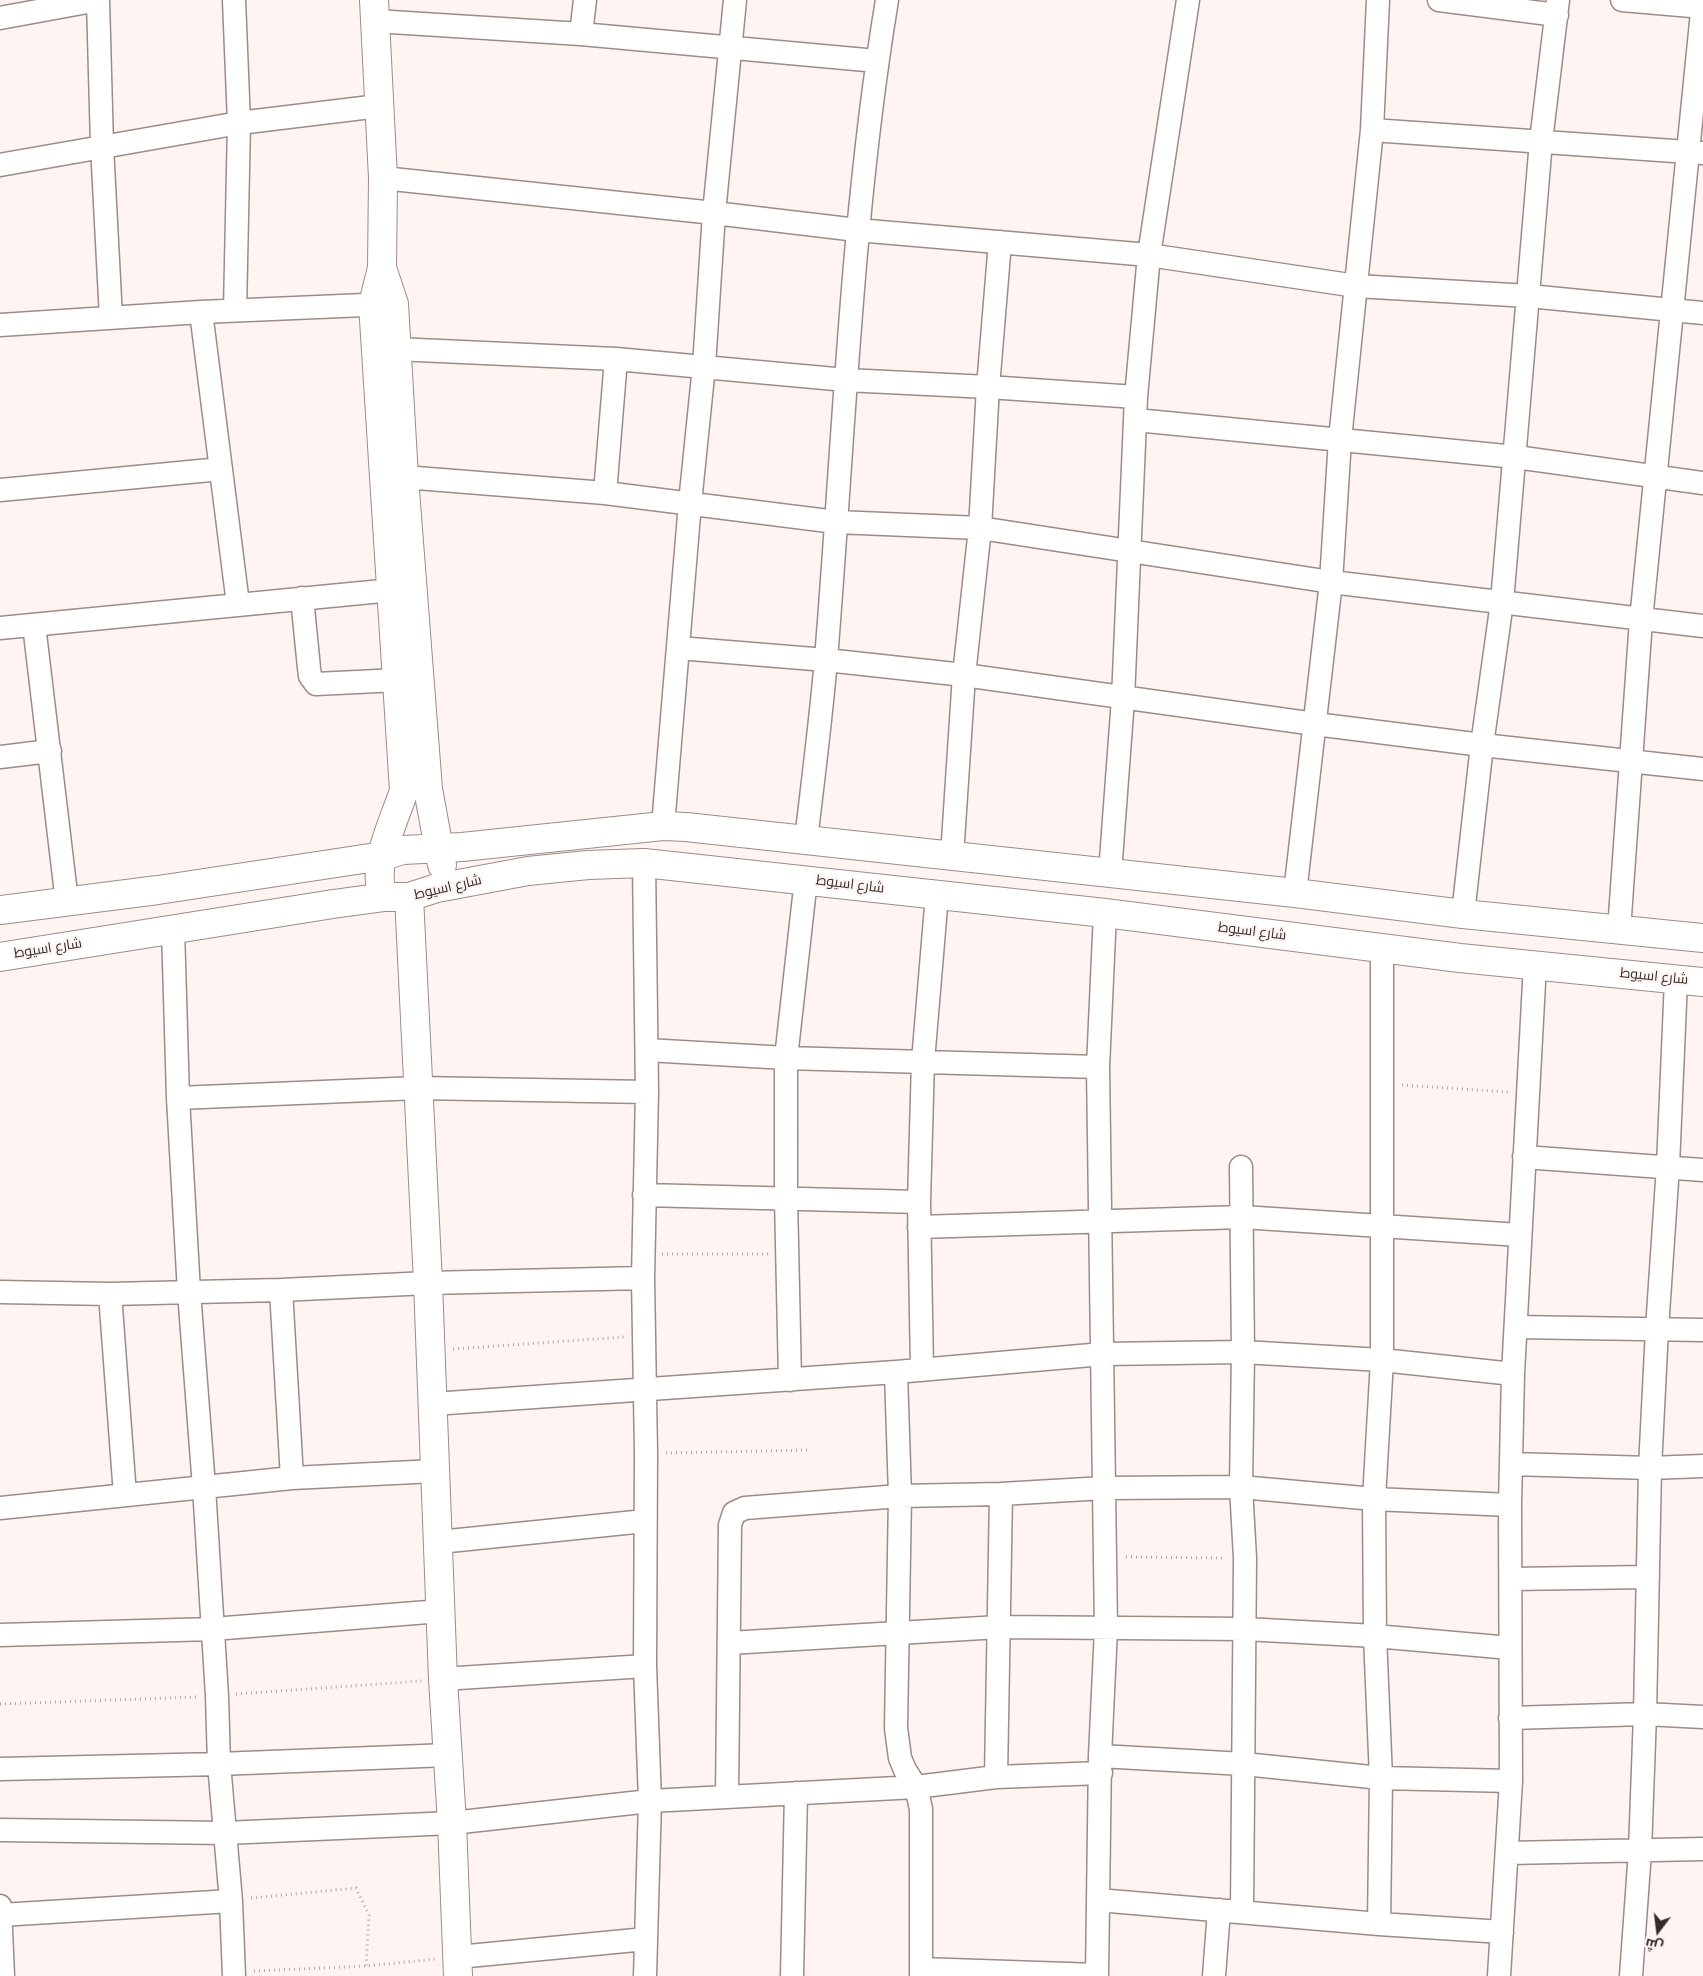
<!DOCTYPE html>
<meta charset="utf-8">
<style>
body{margin:0}
#map{position:relative;width:1703px;height:1976px;overflow:hidden;background:#fef5f2;font-family:Roboto,Cairo,sans-serif}
canvas{display:block}
.north{position:absolute;left:1633px;top:1906px;width:50px;height:50px;-webkit-text-stroke:4px #fef5f2;paint-order:stroke;rotate:195deg;font-size:14px;font-weight:700;line-height:20px;text-align:center;color:#342c29}
.north::after{content:'';display:block;margin:auto;width:18px;height:22px;background:#342c29;clip-path:polygon(50% 0,100% 100%,50% 72%,0 100%)}
</style>
<div id="map">
<canvas width="1703" height="1976"></canvas>
<div class="north">ش</div>
</div>
<script>
const context = document.querySelector('canvas').getContext('2d');
context.lineJoin = 'round';
function stroke(path, color, width, dash) { context.strokeStyle = color; context.lineWidth = width; context.lineCap = dash ? 'butt' : 'round'; context.setLineDash(dash || []); context.stroke(path); }
function write(font, color, halo, rows, align = 'center') {
  context.font = font + ' Roboto,Cairo,sans-serif'; context.lineWidth = 4.5; context.setLineDash([]); context.textBaseline = 'middle'; context.strokeStyle = halo; context.fillStyle = color; for (const [text, x, y, turn = 0] of rows) {
    context.save(); context.translate(x, y); context.rotate((+turn || 0) * Math.PI / 180); context.textAlign = isNaN(turn) ? turn : align; if (halo) context.strokeText(text, 0, 0); context.fillText(text, 0, 0); context.restore();
  }
}
const street = new Path2D(`
 M98,0L102,146L111,318
 M234,0L239,123L235,310
 M1188,0L1149,255L1356,286L1529,296L1703,313
 M1378,0L1372,130L1703,153
 M1439,0L1557,15
 M1622,0L1703,7
 M0,18L98,0
 M375,21L581,34L877,61
 M581,34L585,0
 M0,165L239,123L379,106
 M383,178L714,213L857,230L1149,255L1136,397L1123,699L1110,873
 M201,312L238,604
 M0,325L201,312L388,304
 M396,349L616,359L846,380L988,387L1136,397
 M616,359L605,493L836,522L980,528L1331,582L1703,626
 M1136,420L1516,457L1703,483
 M404,477L605,493
 M0,490L221,469
 M302,598L309,668L310,676L316,684L398,680
 M34,625L67,902
 M0,628L392,590
 M679,648L826,660L964,675L1315,724L1482,745L1703,769
 M0,757L50,751
 M663,826L690,503L704,366L714,213L735,0
 M806,840C813,780 821,719 826,659C844,439 851,218 887,0
 M952,856L964,675L980,528L988,387L1000,242
 M644,863L647,1092L643,1278L646,1454L645,1666L650,1801L645,1976
 M1295,893L1331,582L1340,439L1372,130
 M1463,914L1482,745L1502,602L1541,141L1558,0
 M173,929L178,1098L189,1292L204,1487L217,1696L219,1764L231,1901L234,1976
 M1619,930L1641,620L1703,2
 M647,1050L786,1058L1098,1067
 M178,1098L418,1088L647,1092
 M1524,1157L1703,1170
 M1241,1167L1243,1352L1241,1487L1245,1558L1242,1912
 M644,1195L919,1202
 M919,1227L1242,1217L1520,1235
 M281,1290L292,1478
 M0,1292L110,1294L281,1290L428,1283L643,1278
 M110,1294L125,1495
 M1516,1327L1703,1330
 M922,1370L919,1202L923,1061L937,895
 M896,1372L900,1496L896,1728L900,1758L905,1770L916,1787L921,1809V1976
 M790,1380L786,1198V1058L806,879
 M433,1404L896,1372L1103,1354L1243,1352L1382,1360L1513,1374
 M1511,1464L1650,1468L1703,1466
 M0,1508L292,1478L435,1471
 M439,1542L645,1521
 M1511,1579L1648,1577
 M0,1635L213,1629L441,1611
 M729,1643L999,1627L1245,1629L1375,1636L1510,1648
 M443,1679L645,1666
 M1510,1718L1645,1714L1703,1717
 M1100,1756L1244,1764L1381,1778L1511,1781
 M0,1769L219,1764L448,1755
 M996,1777L1001,1494
 M727,1796L730,1525L734,1513L745,1508L900,1496L1001,1494L1104,1488L1241,1487L1374,1499L1510,1505
 M0,1830L225,1833L452,1823L650,1801L916,1787L996,1777L1101,1773
 M1508,1853L1703,1849
 M1098,1900L1379,1924L1502,1932
 M0,1906L3,1976
 M0,1915L231,1901
 M1379,1924L1381,1778L1375,1636L1374,1499L1382,1360V948
 M458,1957L646,1939
 M921,1969L1097,1975
 M792,1976L796,1793
 M1097,1976L1100,1756L1106,1629L1098,1067L1105,913
 M1214,1976L1219,1910
 M1499,1976L1511,1781L1510,1505L1513,1374L1535,964
 M1631,1976L1640,1851L1645,1714L1650,1468L1657,1329L1668,1166L1676,980`);
const secondary = new Path2D(`
 M374,0L383,178L382,268L373,304L404,791C395,817 377,855 380,883C380,888 383,893 385,897
 M382,268L394,304L404,477L428,789L442,865
 M409,897L428,1283L443,1679L452,1823L458,1976
 M0,910L158,890L383,856L403,850L462,847L663,826L686,827L1295,893L1463,914L1703,938
 M0,957L333,904L385,897H409L437,888L528,871L588,865L644,863L1105,913L1460,958L1703,982`);
stroke(street, '#9e8b85', 25);
stroke(secondary, '#9e8b85', 30);
stroke(new Path2D(`
 M1402,1085L1508,1092
 M662,1254H769
 M453,1349L624,1337
 M666,1453L810,1450
 M1126,1557L1225,1558
 M236,1694L422,1681
 M0,1704L198,1697
 M251,1898L356,1888L369,1915L366,1966
 M254,1971L366,1966L435,1959`), '#afa6a3', 3, [1, 4]);
stroke(street, '#fff', 22);
stroke(secondary, '#fff', 28);
write('14px', '#342c29', '#fef5f2', [
 ["شارع اسيوط",850,885,7],
 ["شارع اسيوط",448,888,-13],
 ["شارع اسيوط",1252,932,7],
 ["شارع اسيوط",48,949,-9],
 ["شارع اسيوط",1654,977,6]
]);
</script>
